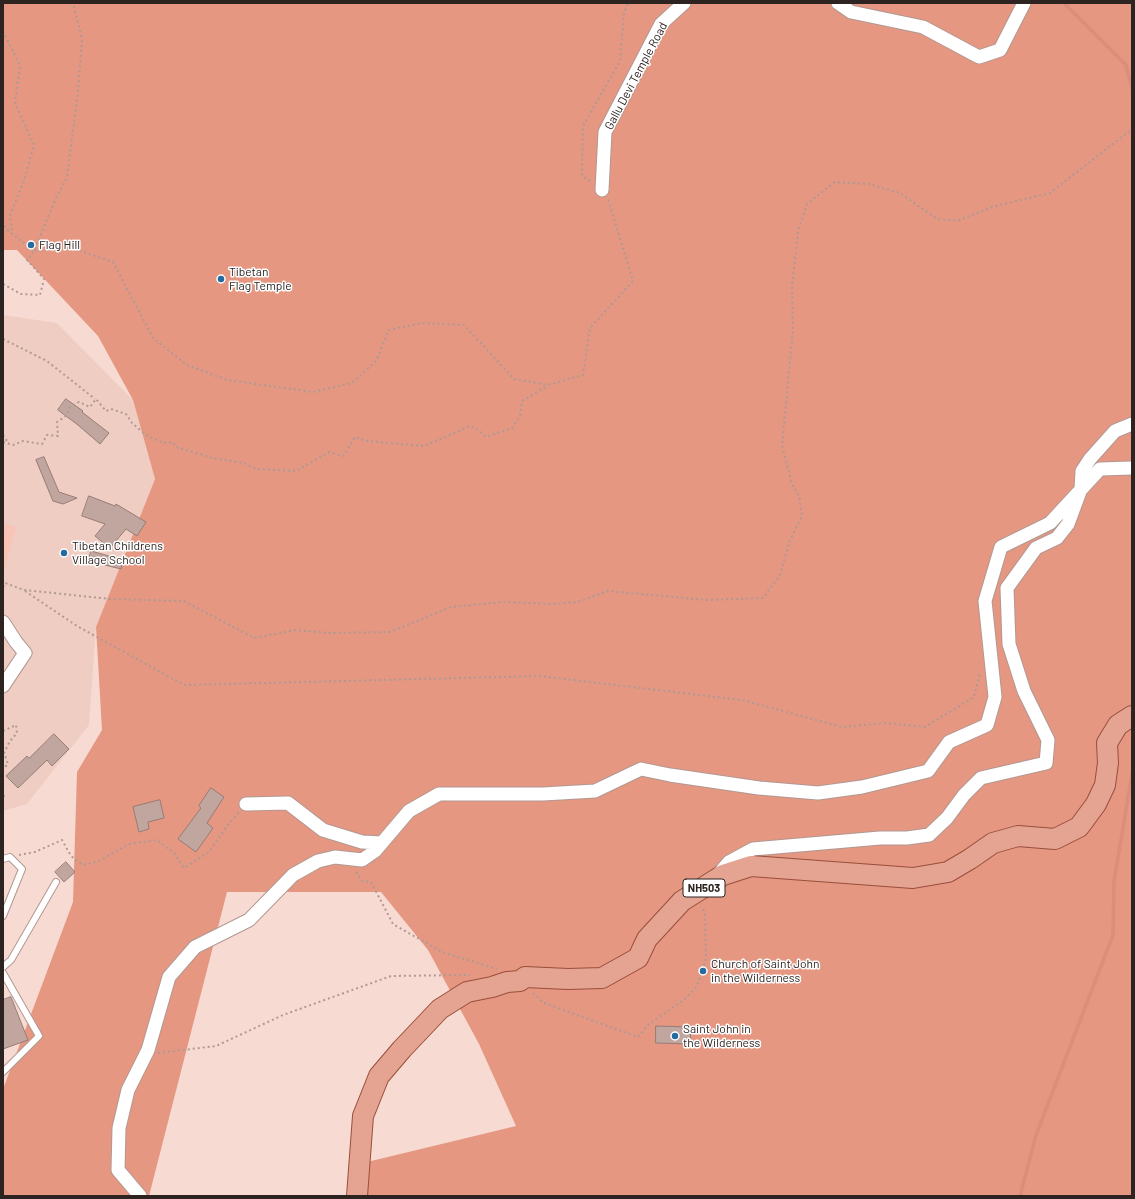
<!DOCTYPE html>
<style>
body{margin:0}
#map{position:relative;width:1135px;height:1199px;overflow:hidden;background:#f7dbd3;font-family:Barlow,sans-serif}
canvas{display:block}
.frame{position:absolute;inset:0;border:4px solid #2d2320;pointer-events:none}
</style>
<div id="map">
<canvas width="1135" height="1199"></canvas>
<div class="frame"></div>
</div>
<script>
const context = document.querySelector('canvas').getContext('2d');
context.lineJoin = 'round';
function fillPath(path, color) { context.fillStyle = color; context.fill(path, 'evenodd'); }
function stroke(path, color, width, dash) { context.strokeStyle = color; context.lineWidth = width; context.lineCap = dash ? 'butt' : 'round'; context.setLineDash(dash || []); context.stroke(path); }
function write(font, color, halo, rows, align = 'center') {
  context.font = font + ' Barlow,sans-serif'; context.lineWidth = 3; context.setLineDash([]); context.textBaseline = 'middle'; context.strokeStyle = halo; context.fillStyle = color; for (const [text, x, y, turn = 0] of rows) {
    context.save(); context.translate(x, y); context.rotate((+turn || 0) * Math.PI / 180); context.textAlign = isNaN(turn) ? turn : align; if (halo) context.strokeText(text, 0, 0); context.fillText(text, 0, 0); context.restore();
  }
}
fillPath(new Path2D(`
 M3,315L57,323L133,400L155,479L96,627L89,725L27,804L3,811Z`), '#f0cdc3');
fillPath(new Path2D(`
 M3,523L16,527L3,574Z`), '#f9c3b5');
fillPath(new Path2D(`
 M3,3H1132V1196H363V1163L516,1126L479,1044L428,950L381,892H227L149,1196H3V1089L73,902L77,772L102,730L96,627L155,479L133,400L98,336L17,250H3Z`), '#e59782');
stroke(new Path2D(`
 M1064,3L1126,65L1132,89
 M1020,1196L1036,1135L1113,935L1114,881L1132,774`), '#db8e79', 3.5);
const building = new Path2D(`
 M66,399L83,411L82,412L109,433L100,444L78,425L58,410Z
 M44,457L59,492L77,498L63,504L53,501L36,460Z
 M89,496L115,506L116,504L146,522L137,536L126,529L110,548L95,536L105,524L82,516Z
 M91,551L123,560L121,569L89,561Z
 M54,734L69,749L52,766L47,760L18,788L6,776L27,756L29,758Z
 M211,788L224,797L207,823L213,828L196,852L178,839L201,808L199,806Z
 M160,800L164,818L148,822L149,829L139,832L133,807Z
 M66,862L75,872L64,882L55,872Z
 M11,997L28,1040L3,1049V1000Z
 M656,1026L691,1027L690,1044L656,1043Z`);
fillPath(building, '#c0a69f');
stroke(building, '#967d76', 1);
const lane = new Path2D(`
 M3,859L10,857L22,869L3,916
 M3,967L11,960L56,882
 M3,973L39,1036L3,1072`);
const street = new Path2D(`
 M838,3L851,12L923,27L979,57L1000,50L1024,3
 M602,190L605,132L661,24L684,3
 M3,622L16,642L25,653L3,686
 M246,804L288,803L323,830L362,842L382,843
 M717,876L729,862L753,849L880,838H907L929,835L947,818L964,795L981,778L1046,763L1048,740L1024,691L1009,644L1007,588L1036,548L1057,538L1068,524L1081,489L1082,471L1090,459L1115,431L1132,424
 M140,1196L118,1170L119,1128L128,1090L148,1050L169,977L195,947L249,920L293,875L318,861L335,857L362,860L375,851L409,811L439,794H543L595,791L641,769L670,775L759,788L818,793L862,787L928,771L949,742L987,725L995,697L985,601L1001,547L1050,523L1100,469L1132,468`);
const primary = new Path2D(`
 M357,1196L363,1116L379,1076L402,1049L440,1009L467,992L492,987L507,982L520,981L525,977L568,979L602,978L638,958L647,939L682,901L723,875L751,866L913,878L948,872L970,859L993,843L1018,836L1055,839L1079,827L1096,804L1105,785L1108,763L1107,743L1118,725L1132,716`);
stroke(lane, '#b29891', 8);
stroke(street, '#b29891', 15);
stroke(primary, '#994f3b', 22);
stroke(new Path2D(`
 M3,31L20,66L15,103L34,145L24,181L10,215L12,233
 M590,181L582,176L583,126L620,61L624,13L628,3
 M3,221L6,229L34,251L72,248L113,262L153,338L187,365L227,380L313,392L352,383L376,361L389,330L422,323L464,325L514,379L548,385L583,375L590,328L633,281L608,199
 M3,284L21,294L40,295L44,279L27,260L34,251L56,198L67,177L78,91L82,39L73,3
 M3,339L47,361L95,399
 M3,435L9,444
 M3,442L13,445L23,441L42,444L47,435L58,436L57,422L66,416L70,407L79,402L90,407L96,399L106,411L111,409L126,414L132,423L146,435L163,443L173,442L176,447L213,458L244,463L256,469L296,471L329,452L343,456L355,437L367,441L424,446L470,426L478,430L486,437L512,428L520,416L522,401L547,386
 M3,587L5,583L24,590L111,599L184,601L254,638L296,630L329,633L390,632L451,607L503,602L553,604L578,602L608,591L706,600L763,598L780,575L790,540L802,516L799,496L792,484L782,445L793,330L792,286L798,231L807,204L835,182L869,184L900,193L937,219L957,221L992,207L1050,193L1132,129
 M25,591L77,626L184,685L539,676L742,700L842,727L886,723L925,727L974,697L980,673
 M3,731L16,725L17,733L10,741L4,753L8,764L3,769
 M3,795L4,796H3
 M19,855L35,852L62,840L71,856L83,865L99,861L129,844L157,840L174,853L184,868L209,852L227,826L239,812
 M356,872L362,881L371,882L393,924L442,952L497,969
 M533,993L544,1003L638,1037L649,1024L685,999L696,987L702,974L706,958L705,917L703,906
 M158,1053L216,1046L283,1015L391,976L470,975`), '#af9993', 2, [2, 3]);
stroke(lane, '#fff', 6);
stroke(street, '#fff', 13);
stroke(primary, '#e5a392', 20);
for (const [x, y, r, color] of [
 [31,245,4,"#266ba0"],
 [221,279,4,"#266ba0"],
 [64,553,4,"#266ba0"],
 [703,971,4,"#266ba0"],
 [675,1036,4,"#266ba0"]
]) { const dot = new Path2D(); dot.arc(x, y, r, 0, 2 * Math.PI); context.fillStyle = color; context.fill(dot); stroke(dot, '#fff', 1.5); }
for (const [x, y, w] of [
 [704,888,42]
]) { const box = new Path2D(); box.roundRect(x - w / 2, y - 9, w, 18, 3); context.fillStyle = '#fff'; context.fill(box); stroke(box, '#2d2320', 1); }
write('bold 11px', '#2d2320', null, [
 ["NH503",704,888]
]);
write('12px', '#2d2320', '#fff', [
 ["Gallu Devi Temple Road",636,76,-62]
]);
write('12px', '#2d2320', '#fff', [
 ["Flag Hill",39,245],
 ["Tibetan",229,272],
 ["Flag Temple",229,286],
 ["Tibetan Childrens",72,546],
 ["Village School",72,560],
 ["Church of Saint John",711,964],
 ["in the Wilderness",711,978],
 ["Saint John in",683,1029],
 ["the Wilderness",683,1043]
], 'left');
</script>
